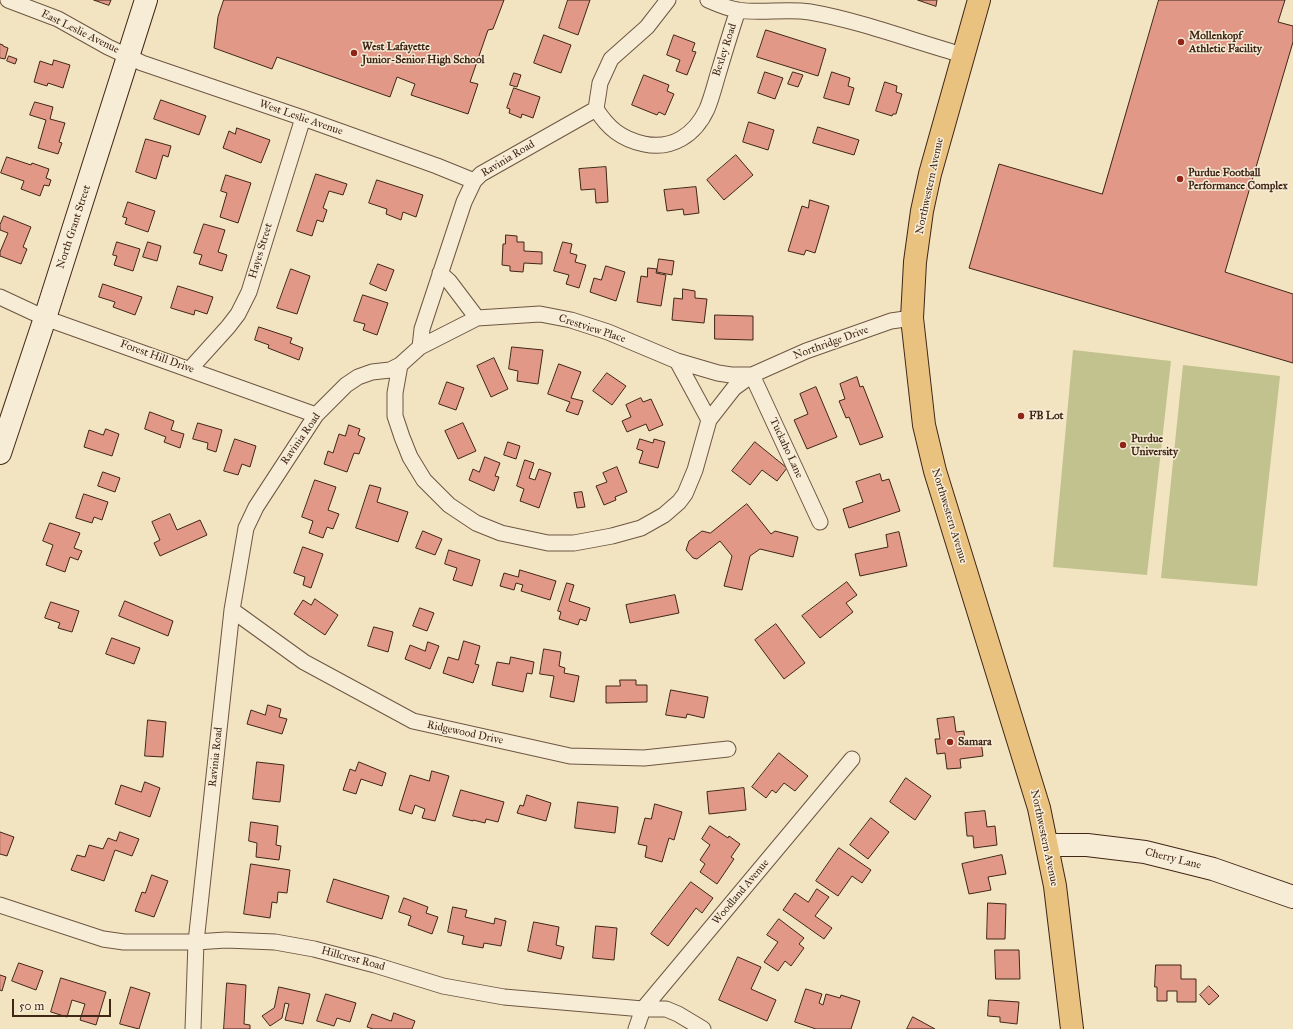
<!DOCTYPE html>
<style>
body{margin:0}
#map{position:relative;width:1293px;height:1029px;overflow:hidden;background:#f3e4c1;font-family:"IM FELL Great Primer",serif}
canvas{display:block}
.scale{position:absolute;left:12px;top:999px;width:99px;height:18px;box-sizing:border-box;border:2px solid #402617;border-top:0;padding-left:5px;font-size:12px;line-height:14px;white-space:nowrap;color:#402617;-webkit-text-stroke:3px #f7edd7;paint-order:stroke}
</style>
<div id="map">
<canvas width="1293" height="1029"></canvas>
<div class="scale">50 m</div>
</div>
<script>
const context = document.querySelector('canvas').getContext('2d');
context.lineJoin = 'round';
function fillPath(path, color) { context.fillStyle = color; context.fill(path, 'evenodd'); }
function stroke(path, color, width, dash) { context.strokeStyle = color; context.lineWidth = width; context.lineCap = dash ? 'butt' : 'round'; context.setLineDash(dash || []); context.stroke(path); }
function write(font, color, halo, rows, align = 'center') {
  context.font = font + ' "IM FELL Great Primer",serif'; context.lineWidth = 3; context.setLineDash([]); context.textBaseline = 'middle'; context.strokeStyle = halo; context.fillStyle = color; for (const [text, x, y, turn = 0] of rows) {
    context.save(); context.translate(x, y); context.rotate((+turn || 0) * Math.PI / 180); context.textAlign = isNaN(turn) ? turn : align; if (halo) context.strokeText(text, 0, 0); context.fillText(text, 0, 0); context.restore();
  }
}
fillPath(new Path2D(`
 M1073,350L1171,361L1147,575L1053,567Z
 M1183,365L1280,376L1257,586L1161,578Z`), '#c1c28e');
const building = new Path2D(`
 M94,0H111L109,5Z
 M224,0H504L493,29L488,30L470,82L478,84L468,114L411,95L415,84L397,77L390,97L277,57L272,69L214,48L218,17Z
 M568,0H590L578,35L559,28Z
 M918,0H937L936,6Z
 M1159,0H1285L1278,22L1293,26V42L1225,272L1293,294V363L969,268L999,164L1102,194Z
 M766,30L826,49L818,76L757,57Z
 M544,35L571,45L561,73L534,63Z
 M674,35L695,43L692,51L696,52L687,75L676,71L680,60L667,55Z
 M0,44L3,45V46L8,48L5,59L0,58Z
 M9,56L17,59L15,64L7,61Z
 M54,60L70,65L63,88L48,83L47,86L34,82L40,61L52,65Z
 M765,72L783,78L775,99L758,93Z
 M793,72L803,75L798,87L788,84Z
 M832,72L850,78L848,86L854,88L849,105L824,98Z
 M514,73L521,75L517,87L510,85Z
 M644,75L669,85L667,91L674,94L665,115L659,112L657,115L632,105Z
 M885,82L897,86L896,92L902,94L896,114H893L892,116L876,111Z
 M514,88L540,97L533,118L522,114L521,118L509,113L510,109L507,108Z
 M161,100L206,116L199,135L154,119Z
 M35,102L53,107L50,119L65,123L59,142L62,143L58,154L38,148L46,120L30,115Z
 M749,122L774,130L768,150L743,142Z
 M818,127L859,140L854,155L813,143Z
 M237,128L270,140L261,163L223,148L229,131L235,134Z
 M146,139L171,146L168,157L163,155L156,179L136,172Z
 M736,155L753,175L724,200L707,180Z
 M7,157L31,165L32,163L49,169L46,178L51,180L49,186L44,185L40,196L21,189L24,181L1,173Z
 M606,167L608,202L596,203L595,189L581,190L579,169Z
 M316,174L347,184L343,195L329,191L323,208L327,210L323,222L317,220L312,236L297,231Z
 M226,175L251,183L238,223L220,217L227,193L221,191Z
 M377,180L423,195L416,217L403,212L401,220L386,214L387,209L369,203Z
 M696,187L699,213L684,215L683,209L667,211L664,190Z
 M810,200L829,206L815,253L806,250L804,255L788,251L802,206L808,208Z
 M128,202L155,211L148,232L125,224L127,218L123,217Z
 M4,216L31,227L23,247L27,249L21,264L0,256V252L8,233L0,230V225Z
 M204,224L225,230L218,252L227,255L222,271L199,264L202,255L194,253Z
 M506,235L517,236V242H524V251L542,252V264L524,263L523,272L510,271V266L502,265L503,244H505Z
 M117,242L140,249L133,271L114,265L117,256L113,255Z
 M148,242L161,246L157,261L143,257Z
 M563,242L572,244L570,253L577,255L575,262L586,265L579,288L566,284L569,275L554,271Z
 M659,259L674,261L672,275L657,272Z
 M378,264L394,270L386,291L370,284Z
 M606,266L625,272L616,301L590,292L594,278L601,280Z
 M648,268L657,269L656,273L666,275L661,306L637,302L641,276L647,277Z
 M291,269L310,276L297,314L277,308Z
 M103,284L142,297L135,315L113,307L115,302L99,297Z
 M178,286L213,297L207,314L195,310L194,315L171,308Z
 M683,289L695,291V298L707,299L704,323L672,320L674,298L682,299Z
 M363,295L388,303L377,335L363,330L365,324L354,321Z
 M715,315L753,316V340L715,339Z
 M259,327L292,338L290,343L303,348L299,360L268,348L269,345L255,340Z
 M512,347L543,350L538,384L517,381L518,371L509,369Z
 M494,358L508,389L491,397L477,366Z
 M559,364L581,372L571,398L583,401L578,415L566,411L570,402L548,394Z
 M607,373L626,386L612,405L593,391Z
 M857,377L860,387L863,386L883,437L860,445L849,417L846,418L839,401L845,399L840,384Z
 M447,382L464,388L456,410L439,404Z
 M816,387L837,437L807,449L794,420L808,414L800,394Z
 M641,398L643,402L651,399L663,425L649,431L646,424L627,432L622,421L631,417L626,405Z
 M150,412L174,421L171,430L184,434L180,448L164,442L166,437L145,429Z
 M198,423L222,430L216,452L207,449L208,443L193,439Z
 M463,423L476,451L458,459L445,431Z
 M349,425L360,429L358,435L365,438L359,454L354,453L347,472L324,464L328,451L333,453L339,434L345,436Z
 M106,429L119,434L112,456L84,447L89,430L103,435Z
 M235,439L256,446L250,467L242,464L238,475L224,471Z
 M640,439L653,443L654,439L665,442L658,468L639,463L643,451L637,449Z
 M508,442L520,446L516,459L504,455Z
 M755,442L787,468L777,481L762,470L750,485L732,471Z
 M485,457L500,463L495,476L499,477L494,491L469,480L473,469L479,472Z
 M525,460L534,463L529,478L535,480L539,469L551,473L539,508L520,501L524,489L517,486Z
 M617,467L627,492L615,497L616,500L604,505L596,486L607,482L603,473Z
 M103,472L120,478L115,492L98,486Z
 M880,474L882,481L889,479L900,511L849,528L843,509L863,502L856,482Z
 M315,480L336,487L328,510L339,514L333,529L327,527L323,538L309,533L313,521L302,517Z
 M370,485L381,488L377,502L408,512L398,542L356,528Z
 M582,492L585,507L577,508L574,493Z
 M84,494L108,502L102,520L94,517L92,523L76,518Z
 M747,504L771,534L775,531L798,537L793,557L760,549L750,556L742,590L724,586L732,556L720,541L697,559L693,558L686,550L689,541L702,531L710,533Z
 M170,514L177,530L200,520L207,535L160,556L154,543L160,540L152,522Z
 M50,523L80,533L74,548L82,551L78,560L70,557L65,572L46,565L53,545L43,541Z
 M423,531L442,539L435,555L416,548Z
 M899,532L907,566L860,576L855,554L888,547L886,535Z
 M303,547L323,554L311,588L303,585L305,577L294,573Z
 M449,550L480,560L472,586L453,580L457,568L445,564Z
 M520,570L556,581L550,600L521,591L523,585L516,583L514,590L500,586L504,573L518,577Z
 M847,582L857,595L846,603L853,612L820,638L802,616Z
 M567,583L574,585L569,601L590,608L586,621L580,619L578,625L559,619L561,612L558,611Z
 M675,595L679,613L630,623L626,605Z
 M315,599L338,615L325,635L294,614L303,600L311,605Z
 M125,601L173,621L168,636L119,616Z
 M51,602L79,611L72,632L58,628L60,623L45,618Z
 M420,608L434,613L427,631L413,626Z
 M776,624L805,663L784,679L755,640Z
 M374,627L393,632L388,652L368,646Z
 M112,638L140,648L134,664L106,654Z
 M464,641L480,646L475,664L479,665L473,683L443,673L448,657L458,660Z
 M428,642L439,646L430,669L405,659L410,645L425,651Z
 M544,649L561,652L559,666L565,668L564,673L579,676L574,702L550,697L554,676L540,674Z
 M511,657L534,662L532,674L527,673L523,692L492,685L497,662L509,664Z
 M620,680H636V685H647V702L606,703V686H620Z
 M671,690L708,697L704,718L687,714L686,718L666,715Z
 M268,705L281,709L279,717L287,719L282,734L247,724L251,710L265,715Z
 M954,717L956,732L964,731L965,743L981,741L983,756L960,759L961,768L947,769L945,753L937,754L935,739H940L937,719Z
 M148,720L166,722L163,757L145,756Z
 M779,753L808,776L795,791L784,783L776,793L772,790L766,798L752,787Z
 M257,762L284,765L280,802L253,799Z
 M359,762L386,773L382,786L361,779L356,794L343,790L350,769L355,771Z
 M432,771L449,776L435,821L422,818L425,809L415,805L412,814L399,810L410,775L429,781Z
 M906,778L931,796L915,820L890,802Z
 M145,782L160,788L150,817L115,804L121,785L141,792Z
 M744,788L746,810L709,814L707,792Z
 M461,790L504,802L498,822L486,819L485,823L473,820V821L453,816Z
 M527,795L551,803L546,821L517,813L520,805L523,806Z
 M578,802L618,807L615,833L575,828Z
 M655,804L682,812L674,840L669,838L662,862L645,857L647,846L638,844L645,818L651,819Z
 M985,811L987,827L995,826L997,845L974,848L973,836H967L965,813Z
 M871,818L889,832L868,859L850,845Z
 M251,822L278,826L276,845L281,846L279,860L256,857L257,843L249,841Z
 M710,826L728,838L729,836L740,844L731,857L734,859L717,884L700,872L705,864L700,860L710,845L702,839Z
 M0,832L14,837L7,856L0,854Z
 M120,832L139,839L132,856L115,850L104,881L71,870L77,855L85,857L89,845L103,849L108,838L116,841Z
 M839,848L871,870L862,883L852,876L838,896L816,881Z
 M1002,855L1006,874L988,877L991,890L969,894L962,864Z
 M251,864L290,870L287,893L278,892L277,903L272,902L270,918L244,914Z
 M152,875L168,881L154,917L135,911L142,892L145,893Z
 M334,879L389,896L382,919L327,902Z
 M691,882L713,898L702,913L696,908L668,946L651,934Z
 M817,889L829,897L815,916L832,928L824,939L783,910L795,893L808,902Z
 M404,898L428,907L426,913L438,917L432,934L408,925L411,916L399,912Z
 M988,903L1006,904L1005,939H987Z
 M453,907L467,910L465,917L494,924L495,918L506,921L501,946L484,943L483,948L462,944L464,936L448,932Z
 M779,919L804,938L799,944L804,948L791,966L785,961L778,971L764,962L778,942L767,935Z
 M534,922L559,927L556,945L564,947L561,959L528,951Z
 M596,926L617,928L614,960L593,958Z
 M995,950H1019L1020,979H996Z
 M738,957L761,967L751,989L776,1000L767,1021L719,1000Z
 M19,963L43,971L36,990L12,981Z
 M1156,965H1181V979H1196V1002H1177V991H1167V1001H1157V987H1155Z
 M0,975L6,977L2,991L0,990Z
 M61,978L106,992L96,1025L80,1020L85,1004L72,1000L67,1017L51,1012Z
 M227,983L246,985L244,1024L250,1025V1029H224Z
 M1209,986L1219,996L1209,1005L1200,995Z
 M131,987L150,993L139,1029L120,1024Z
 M279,987L310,994L303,1024L285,1020L289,1004L285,1003L282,1018L270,1026L262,1016L274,1008Z
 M806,989L822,994L819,1003L823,1005L826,994L840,998L841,995L860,1001L851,1029H816L795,1022Z
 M326,994L356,1003L350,1022L337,1018L334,1026L317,1021Z
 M989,1000L1019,1002L1017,1024L1000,1022V1017L988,1016Z
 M394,1013L415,1021L412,1029H373L367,1027L372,1014L391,1021Z
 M913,1017L935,1029H907Z`);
fillPath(building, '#e29887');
stroke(building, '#402617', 1);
const street = new Path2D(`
 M8,0L58,19L108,47L142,63L303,118L437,166L474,181
 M708,0C717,4 726,8 737,10C761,14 786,8 810,12C861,21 913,41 963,55
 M596,109C608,128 621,139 644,144C672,150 695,135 707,109C712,97 715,84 719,71C725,51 731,31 738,10
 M440,273L449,281L477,318
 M0,297L45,318L316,415
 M420,347L477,318L540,314L571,320L608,332L677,361L709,420
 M677,361L718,373L731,375H752L820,522
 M400,365L395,393V416L402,437L410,457L424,480L449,505L476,523L501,533L548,543H574L612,536L641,528L664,515L679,502L685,494L695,470L709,420L734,388L752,375L806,351L891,321L912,318
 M190,369L228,327L238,314L249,292L303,118
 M232,610L304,662L413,721L570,756L644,758L728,749
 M0,905L103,939L124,942H196L226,940L275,942L314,949L375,965L443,986L504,997L643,1009H666L678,1014L703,1029
 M193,1029L196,942L232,610L246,528L256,507L316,415L346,385L358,377L372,372L390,370L400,365L420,347L422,329L464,202L474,181L481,174L596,109L600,83L611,59L647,27L668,0
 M636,1029L643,1009L852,759`);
const secondary = new Path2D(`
 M0,453L45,318L146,0
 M1048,845H1087L1145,852L1213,869L1293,897`);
const primary = new Path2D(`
 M979,0L930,174L922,211L915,262L912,318L924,425L935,471L1039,808L1055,886L1072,1029`);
stroke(street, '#6d5642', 17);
stroke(secondary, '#402617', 24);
stroke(primary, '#402617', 24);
stroke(street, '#f7edd7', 15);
stroke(secondary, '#f7edd7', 22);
stroke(primary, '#eac280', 22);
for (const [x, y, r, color] of [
 [1181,42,4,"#8f2418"],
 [354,53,4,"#8f2418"],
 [1180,179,4,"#8f2418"],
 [1021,416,4,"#8f2418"],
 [1123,445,4,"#8f2418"],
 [950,742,4,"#8f2418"]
]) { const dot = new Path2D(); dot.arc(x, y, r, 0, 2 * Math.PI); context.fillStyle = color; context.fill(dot); stroke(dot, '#f7edd7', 1.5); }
write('11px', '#402617', '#f7edd7', [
 ["East Leslie Avenue",80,32,26],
 ["Bexley Road",725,50,-72],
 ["West Leslie Avenue",301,118,19],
 ["Ravinia Road",508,159,-31],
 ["Northwestern Avenue",930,186,-78],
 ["North Grant Street",74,227,-72],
 ["Hayes Street",261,251,-73],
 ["Crestview Place",592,329,18],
 ["Northridge Drive",831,343,-20],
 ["Forest Hill Drive",157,357,20],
 ["Ravinia Road",301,439,-55],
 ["Tuckaho Lane",786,448,65],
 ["Northwestern Avenue",949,516,73],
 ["Ridgewood Drive",465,733,12],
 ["Ravinia Road",216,757,-84],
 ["Northwestern Avenue",1044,838,78],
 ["Cherry Lane",1173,859,14],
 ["Woodland Avenue",741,892,-50],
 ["Hillcrest Road",353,959,15]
]);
write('bold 11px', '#402617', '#f7edd7', [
 ["Mollenkopf",1189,36],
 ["Athletic Facility",1189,49],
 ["West Lafayette",362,47],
 ["Junior-Senior High School",362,60],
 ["Purdue Football",1188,173],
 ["Performance Complex",1188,186],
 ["FB Lot",1029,416],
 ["Purdue",1131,439],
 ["University",1131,452],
 ["Samara",958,742]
], 'left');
</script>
